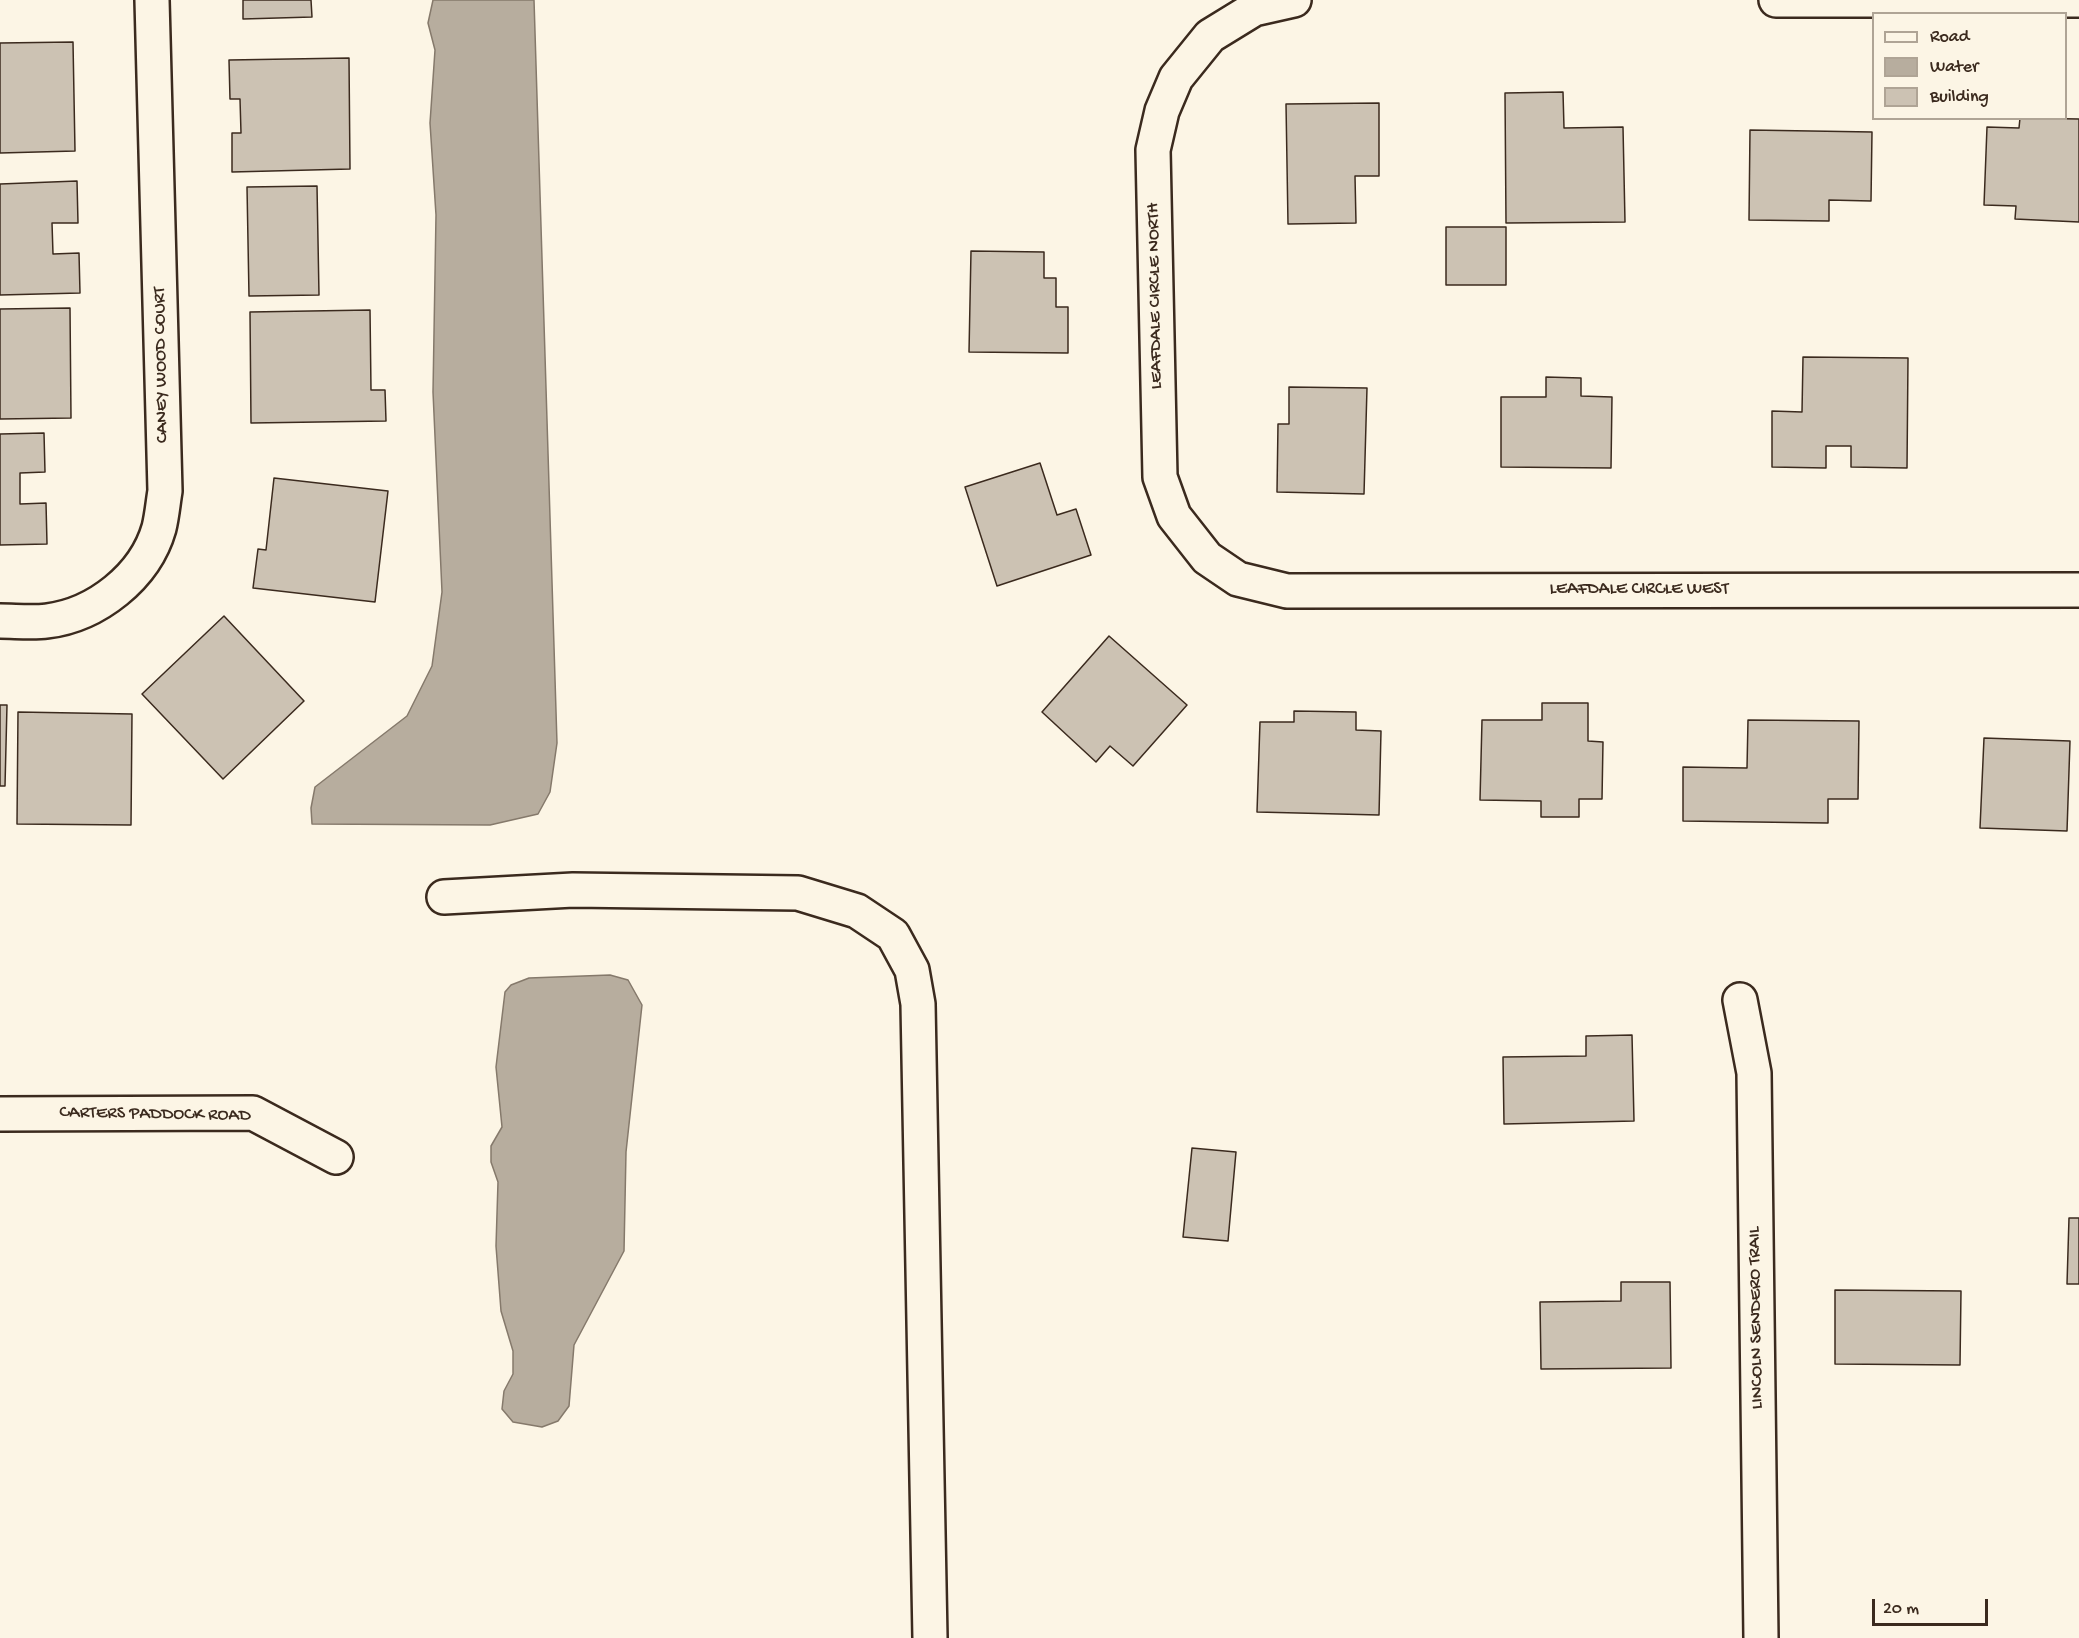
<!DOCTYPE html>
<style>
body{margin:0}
#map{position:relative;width:2079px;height:1638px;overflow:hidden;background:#fcf5e5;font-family:"Gochi Hand",sans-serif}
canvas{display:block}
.legend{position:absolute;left:1872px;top:12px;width:195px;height:108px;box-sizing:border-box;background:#fcf5e5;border:2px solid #afa495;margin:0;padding:8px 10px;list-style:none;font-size:18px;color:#3b2a1e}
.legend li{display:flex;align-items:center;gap:12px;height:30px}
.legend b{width:30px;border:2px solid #afa495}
.scale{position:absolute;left:1872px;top:1599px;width:116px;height:27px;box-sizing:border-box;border:3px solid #3b2a1e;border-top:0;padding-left:8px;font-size:18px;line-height:21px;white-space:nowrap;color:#3b2a1e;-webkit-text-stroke:4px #fcf5e5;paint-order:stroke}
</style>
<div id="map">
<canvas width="2079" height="1638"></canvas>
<ul class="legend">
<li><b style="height:8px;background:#fcf5e5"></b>Road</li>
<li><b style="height:16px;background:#b7ad9e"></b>Water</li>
<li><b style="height:16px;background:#ccc2b3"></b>Building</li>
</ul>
<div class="scale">20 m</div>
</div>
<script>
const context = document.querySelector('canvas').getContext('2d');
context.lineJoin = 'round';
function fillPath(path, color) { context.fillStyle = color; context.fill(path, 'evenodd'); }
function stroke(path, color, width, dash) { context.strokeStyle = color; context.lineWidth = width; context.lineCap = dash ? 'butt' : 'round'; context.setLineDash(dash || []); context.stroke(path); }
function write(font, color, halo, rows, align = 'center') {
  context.font = font + ' "Gochi Hand",sans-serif'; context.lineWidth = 5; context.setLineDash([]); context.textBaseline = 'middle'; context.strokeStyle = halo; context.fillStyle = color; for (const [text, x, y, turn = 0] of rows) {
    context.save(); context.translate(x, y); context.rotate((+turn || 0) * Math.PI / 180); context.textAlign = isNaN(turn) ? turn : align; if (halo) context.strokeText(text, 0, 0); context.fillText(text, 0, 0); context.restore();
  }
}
const water = new Path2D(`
 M433,0H534L557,743L550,792L538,814L490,825L312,824L311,808L315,787L407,716L432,666L442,592L433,392L436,215L430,123L435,50L428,23Z
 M610,975L628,980L642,1005L626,1152L624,1251L574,1345L569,1406L558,1421L542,1427L513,1422L502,1409L504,1391L513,1374V1351L501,1311L496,1246L498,1182L491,1162V1146L502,1127L496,1067L505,992L511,985L529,978Z`);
fillPath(water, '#b7ad9e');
stroke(water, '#85796b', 1.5);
const building = new Path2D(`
 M243,0H311L312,17L243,19Z
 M73,42L75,151L0,153V43Z
 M349,58L350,169L232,172V133H241L240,99H230L229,60Z
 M1563,92L1564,128L1623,127L1625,222L1506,223L1505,93Z
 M1379,103V176H1355L1356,223L1288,224L1286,104Z
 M2020,118L2079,119V222L2015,219L2016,206L1984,205L1987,127L2019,128Z
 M1750,130L1872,132L1871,201L1829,200V221L1749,220Z
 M77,181L78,223H52L53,254L79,253L80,293L0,295V184Z
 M317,186L319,295L249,296L247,187Z
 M1446,227H1506V285H1446Z
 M971,251L1044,252V278H1056V307H1068V353L969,352Z
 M70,308L71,418L0,419V309Z
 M370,310L371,390H385L386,421L251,423L250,312Z
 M1803,357L1908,358L1907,468L1851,467V446H1826V468L1772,467V411L1802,412Z
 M1546,377L1581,378V396L1612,397L1611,468L1501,467V397H1546Z
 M1289,387L1367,388L1364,494L1277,492L1278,424H1289Z
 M44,433L45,472L20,473V504L46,503L47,544L0,545V434Z
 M1040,463L1057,515L1076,509L1091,555L997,586L965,487Z
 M274,478L388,491L375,602L253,588L258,549L266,550Z
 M224,616L304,701L223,779L142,694Z
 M1109,636L1187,705L1133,766L1110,746L1096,762L1042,712Z
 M1542,703H1588V741L1603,742L1602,799H1579V817H1541V801L1480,800L1482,720H1542Z
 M0,705H7L5,786H0Z
 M1294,711L1356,712V730L1381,731L1379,815L1257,812L1260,722H1294Z
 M18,712L132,714L131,825L17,824Z
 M1748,720L1859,721L1858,799H1828V823L1683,821V767L1747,768Z
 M1984,738L2070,741L2067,831L1980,828Z
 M1632,1035L1634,1121L1504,1124L1503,1057L1586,1056V1036Z
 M1192,1148L1236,1152L1228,1241L1183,1237Z
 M2069,1218H2079V1284H2067Z
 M1621,1282H1670L1671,1368L1541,1369L1540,1302L1621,1301Z
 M1835,1290L1961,1291L1960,1365L1835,1364Z`);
fillPath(building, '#ccc2b3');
stroke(building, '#3b2a1e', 1.5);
const minor = new Path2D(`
 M1294,0L1254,9L1210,36L1176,78L1162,111L1153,150L1160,477L1174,516L1207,558L1238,579L1287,591L2079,590
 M1776,0H2079
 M0,621C15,621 32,623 47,621C96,615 145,577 159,528C162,516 163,503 165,491L152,0
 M444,897L573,890L798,893L857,911L893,935L912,970L918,1004L930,1638
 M1740,1000L1754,1073L1761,1638
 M0,1114L253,1113L336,1157`);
stroke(minor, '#3b2a1e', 38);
stroke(minor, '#fcf5e5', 33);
write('18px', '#3b2a1e', '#fcf5e5', [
 ["LEAFDALE CIRCLE NORTH",1156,296,-91],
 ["CANEY WOOD COURT",162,365,-91],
 ["LEAFDALE CIRCLE WEST",1639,590],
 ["CARTERS PADDOCK ROAD",155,1115,1],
 ["LINCOLN SENDERO TRAIL",1757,1318,-91]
]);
</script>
